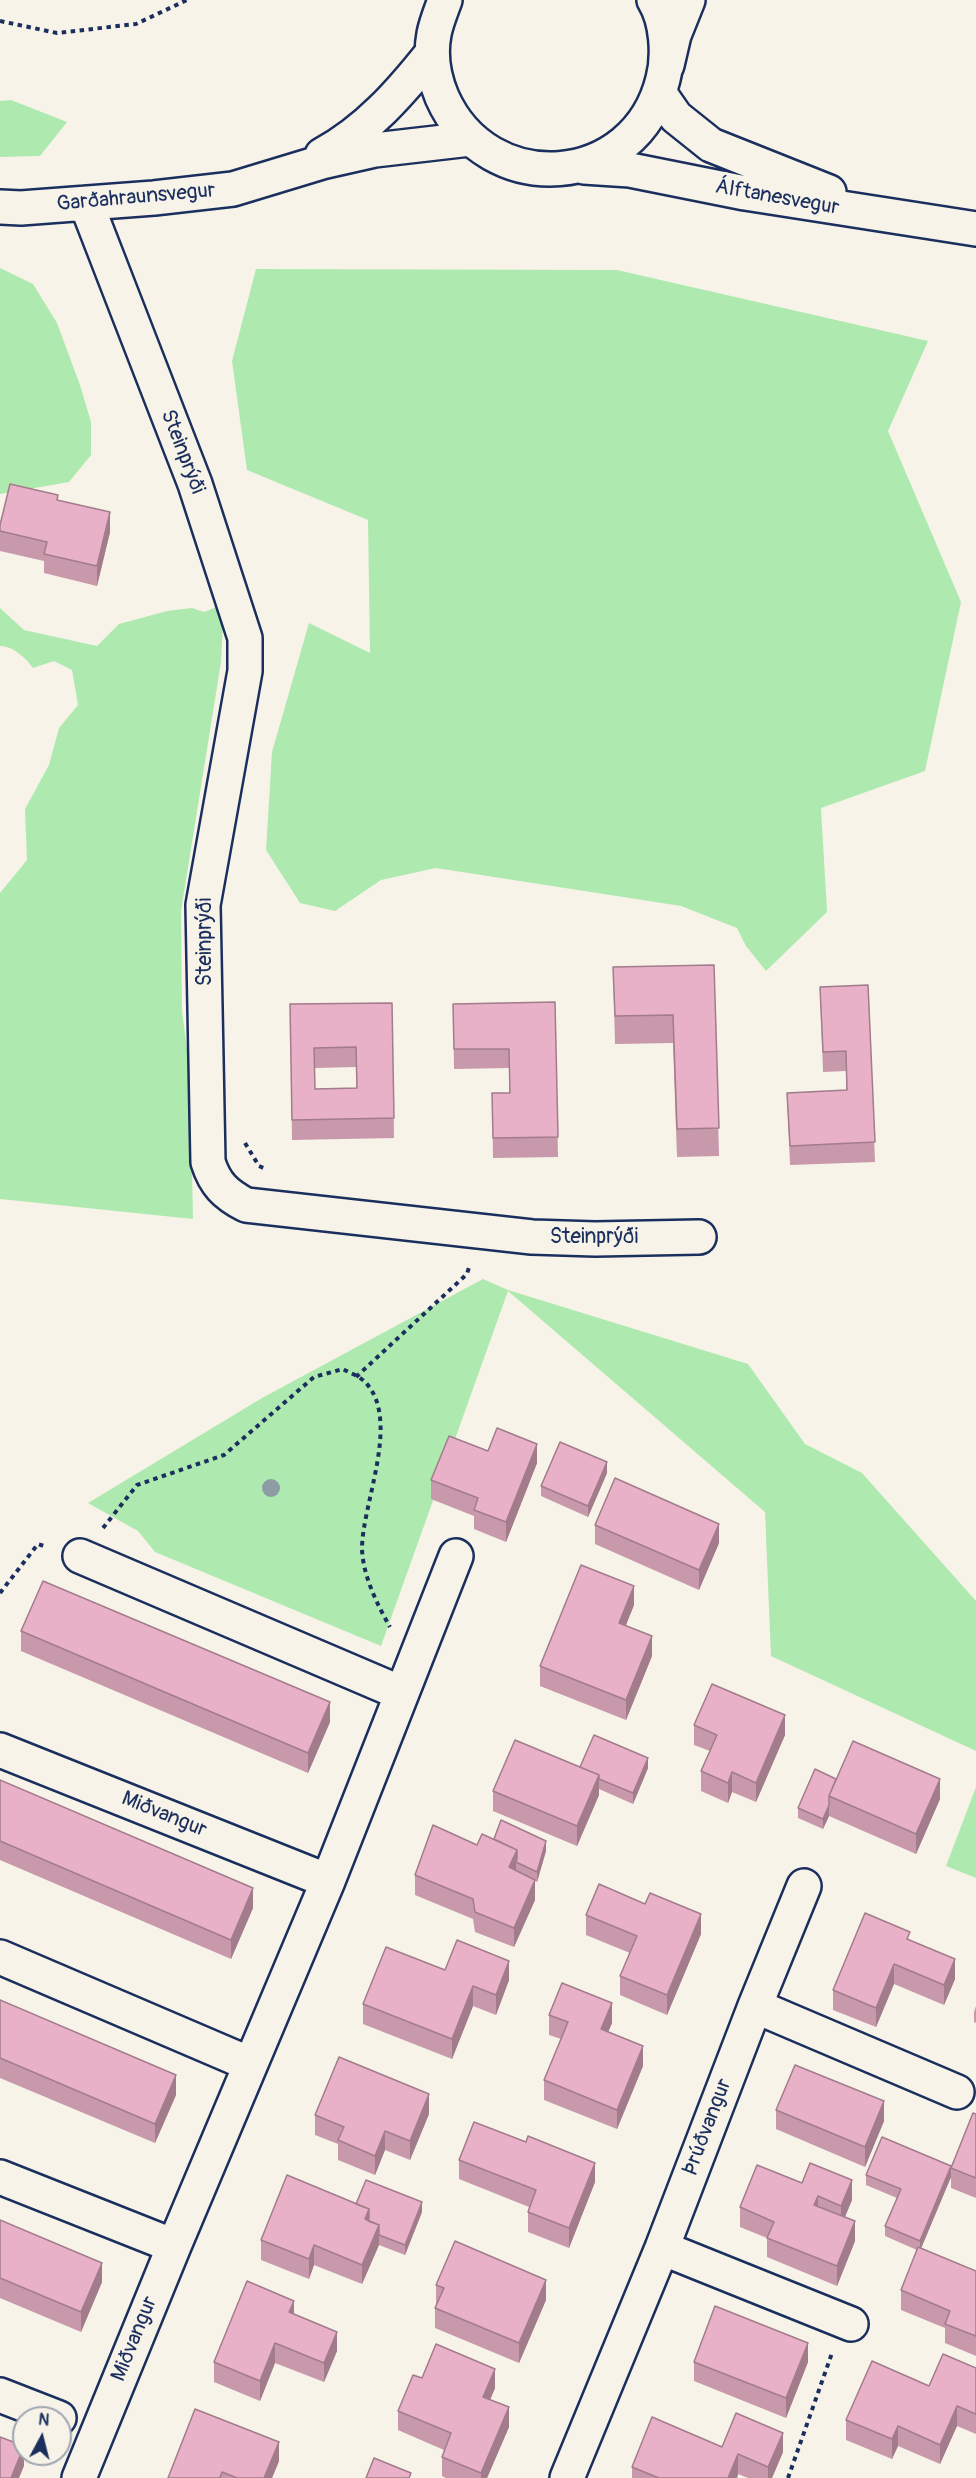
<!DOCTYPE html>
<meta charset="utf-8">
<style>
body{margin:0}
#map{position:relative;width:976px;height:2478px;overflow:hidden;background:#f7f3e8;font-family:Pangolin,sans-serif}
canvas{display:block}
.north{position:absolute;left:12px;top:2406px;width:60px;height:60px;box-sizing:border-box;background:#f7f3e8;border:2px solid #9fa5b1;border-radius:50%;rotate:7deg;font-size:16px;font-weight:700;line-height:24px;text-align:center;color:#1b2f5e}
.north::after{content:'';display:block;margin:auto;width:21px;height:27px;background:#1b2f5e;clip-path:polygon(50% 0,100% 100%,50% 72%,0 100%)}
</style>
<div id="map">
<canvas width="976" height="2478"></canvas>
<div class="north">N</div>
</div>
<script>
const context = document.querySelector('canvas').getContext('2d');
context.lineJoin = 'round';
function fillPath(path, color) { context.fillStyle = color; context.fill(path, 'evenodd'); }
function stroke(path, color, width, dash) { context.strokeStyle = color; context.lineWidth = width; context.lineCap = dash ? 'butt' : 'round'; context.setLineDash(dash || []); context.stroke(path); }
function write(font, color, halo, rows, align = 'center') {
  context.font = font + ' Pangolin,sans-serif'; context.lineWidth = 5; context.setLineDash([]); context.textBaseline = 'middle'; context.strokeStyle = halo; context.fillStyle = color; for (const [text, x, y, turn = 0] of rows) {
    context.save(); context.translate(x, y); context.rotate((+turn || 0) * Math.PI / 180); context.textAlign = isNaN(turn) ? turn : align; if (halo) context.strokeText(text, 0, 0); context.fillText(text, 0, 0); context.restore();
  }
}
fillPath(new Path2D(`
 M11,100L67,122L40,156L0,157V101Z
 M0,268L33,284L57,323L80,385L91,422V455L69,482L0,494Z
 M256,269L617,270L928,341L888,431L961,602L925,771L821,808L827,912L766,971L746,946L737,928L681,906L436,868L381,880L335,911L300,903L266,850L272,752L309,623L370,653L368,520L247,470L232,361Z
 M219,606L223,622L221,662L181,911L182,1011L190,1071L193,1219L0,1199V893L27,860L25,809L49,765L59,728L78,705L72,670L54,661L33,668C26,658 13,646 0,646V608L24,630L97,646L119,624L167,611L192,608L204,612Z
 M483,1279L508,1290L748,1364L805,1444L862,1473L976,1601V1751L771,1656L765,1512L508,1291L381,1646L155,1552L138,1531L88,1503L262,1398Z
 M976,1787V1878L946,1866Z`), '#aeeaaf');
const street = new Path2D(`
 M322,155C367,131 401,92 432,53
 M86,203L195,484L245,638V671L203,905L208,1162C215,1184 225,1194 246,1205L532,1237L595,1239L699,1237
 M0,207L21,208L154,198L233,189L322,162L375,150L470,139
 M80,1556L401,1693
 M0,1750L328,1881
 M0,1957L250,2064
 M755,2006L957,2092
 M0,2177L174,2246
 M662,2248L851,2324
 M0,2395L59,2418
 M79,2478L174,2246L328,1881L456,1556
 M567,2478L662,2248L755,2006L804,1886`);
const secondary = new Path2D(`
 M667,65L674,35L688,0`);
const primary = new Path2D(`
 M445,0C441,11 436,23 434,34C430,55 434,78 442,97C488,201 636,190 663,79C669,56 667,21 654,0
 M660,94L676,117L711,145L829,192
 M584,167L630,170L745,193L976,229`);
stroke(street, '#1b2f5e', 38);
stroke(secondary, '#1b2f5e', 38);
stroke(primary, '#1b2f5e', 38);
stroke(new Path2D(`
 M0,21L57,33L136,24L187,0
 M245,1143L259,1166L266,1169
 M356,1377L467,1274L470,1264
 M103,1528L137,1485L224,1455L314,1377L343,1369C350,1373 361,1377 366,1383C401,1421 362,1504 362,1549C363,1576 377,1604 390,1627
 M0,1593L38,1544L47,1547
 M788,2478L832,2353`), '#1b2f5e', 4, [4.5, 4.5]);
stroke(street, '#f7f3e8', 33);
stroke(secondary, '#f7f3e8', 33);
stroke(primary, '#f7f3e8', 33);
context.fillStyle = '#8e9ca5';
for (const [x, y] of [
 [271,1488]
]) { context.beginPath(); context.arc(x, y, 9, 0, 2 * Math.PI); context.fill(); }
fillPath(new Path2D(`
 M58,501L110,532L97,586L44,573V561L0,551V525Z
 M714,965L719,1156L677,1157L673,1043L615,1044L613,967Z
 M868,985L875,1162L790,1165L787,1093L846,1090V1071L823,1072L820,987Z
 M555,1002L558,1157L493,1158L492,1093H509V1068L454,1069L453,1004Z
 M392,1003L394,1138L292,1140L290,1004ZM356,1067V1088L315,1089V1068Z
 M488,1451L537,1463L506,1542L474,1529V1516L431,1499V1480Z
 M607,1473L588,1517L541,1496V1486Z
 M595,1525L719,1543L699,1590L595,1544Z
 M634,1605L626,1625L652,1656L626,1720L540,1686V1666Z
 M21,1631L330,1722L308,1773L21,1651Z
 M694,1725L785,1735L756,1802L732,1792L728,1803L701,1791V1771L710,1751L694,1745Z
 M580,1767L648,1768L633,1804L599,1789V1795L577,1846L493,1811V1791Z
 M836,1779L940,1799L916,1854L829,1816L823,1829L798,1818V1808Z
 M0,1780L253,1908L231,1959L0,1860Z
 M494,1839L546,1851L537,1882L535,1881V1900L514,1947L475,1932L473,1919L415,1895V1875L477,1845Z
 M645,1904L701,1934L667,2015L620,1995V1976L630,1953L586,1935V1915Z
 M910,1941L955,1979L944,2005L894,1984L876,2027L833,2010V1990Z
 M445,1970L509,1980L496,2015L473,2006L452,2059L363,2024V2004Z
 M0,2000L176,2095L155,2143L0,2078Z
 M976,2006V2023L974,2022V2012Z
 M549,2015L612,2023L608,2032L643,2066L617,2129L544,2100V2080L561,2039L549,2035Z
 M776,2110L884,2121L865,2167L776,2129Z
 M429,2114L410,2160L385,2150L375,2175L338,2160V2144L315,2135V2115Z
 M976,2114V2198L951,2188V2177L921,2248L976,2271V2356L945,2343V2328L901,2310V2290L917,2250L885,2236V2226L897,2198L866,2185V2175L951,2166Z
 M459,2160L595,2182L569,2248L528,2232V2212L529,2207L459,2179Z
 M802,2183L852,2200L845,2217L855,2241L837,2286L767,2257V2238L740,2227V2207Z
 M356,2204L422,2212L405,2255L379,2245L362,2284L314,2265L309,2279L261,2260V2240Z
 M0,2220L102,2282L81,2332L0,2298Z
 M436,2285L546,2300L519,2363L435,2328V2308L436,2305Z
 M294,2314L337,2351L324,2382L275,2363L260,2401L214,2382V2362Z
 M694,2362H808L786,2418L694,2381Z
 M976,2368V2434L957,2426L940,2464L898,2446L892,2459L846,2440V2420L929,2386Z
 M422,2378L495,2388L490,2400L509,2427L487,2478H446L442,2476V2457L444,2450L398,2430V2411Z
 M722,2447L783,2452L772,2478H748L738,2474L737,2478H632V2467Z
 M279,2461L272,2478H168Z`), '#c898ab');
fillPath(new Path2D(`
 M110,512V532L97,586V566Z
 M537,1444V1463L506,1542V1522Z
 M607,1462V1473L588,1517V1506Z
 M719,1524V1543L699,1590V1570Z
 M634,1586V1605L619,1642V1623Z
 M652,1636V1656L626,1720V1700Z
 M330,1702V1722L308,1773V1753Z
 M785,1715V1735L756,1802V1783Z
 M648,1758V1768L633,1804V1793Z
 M732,1772V1792L728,1803V1783Z
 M599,1775V1795L577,1846V1826Z
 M940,1779V1799L916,1854V1834Z
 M829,1805V1816L823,1829V1819Z
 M546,1841V1851L537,1882V1872Z
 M517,1850V1863L516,1862V1872L509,1867Z
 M535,1880V1900L514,1947V1928Z
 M253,1888V1908L231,1959V1940Z
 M701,1914V1934L667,2015V1995Z
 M955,1959V1979L944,2005V1985Z
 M509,1961V1980L496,2015V1995Z
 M894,1964V1984L876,2027V2008Z
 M473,1986V2006L452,2059V2039Z
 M612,2003V2023L601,2049V2029Z
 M643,2046V2066L617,2129V2110Z
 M176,2075V2095L155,2143V2124Z
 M429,2094V2114L410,2160V2141Z
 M884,2101V2121L865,2167V2147Z
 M385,2131V2150L375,2175V2156Z
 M595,2163V2182L569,2248V2228Z
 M951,2166V2177L920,2251V2241Z
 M852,2180V2200L841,2226V2206Z
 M818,2196V2216L814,2205Z
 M422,2202V2212L405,2255V2245Z
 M369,2209V2228L365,2219Z
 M855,2221V2241L837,2286V2266Z
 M379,2225V2245L362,2284V2265Z
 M314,2245V2265L309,2279V2259Z
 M102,2263V2282L81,2332V2312Z
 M546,2280V2300L519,2363V2343Z
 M294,2301V2320L289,2312Z
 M337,2332V2351L324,2382V2363Z
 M275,2343V2363L260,2401V2381Z
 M808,2343V2362L786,2418V2398Z
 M495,2369V2388L483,2416V2397Z
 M957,2406V2426L940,2464V2445Z
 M509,2407V2427L487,2478H481V2473Z
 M898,2426V2446L892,2459V2439Z
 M783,2433V2452L772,2478H768V2467Z
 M279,2442V2461L272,2478H264Z
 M24,2446V2466L19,2478H11Z
 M738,2454V2474L737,2478H728Z`), '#a27c8b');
const building = new Path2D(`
 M10,484L58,495L57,500L110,512L97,566L44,554L47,542L0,531V525Z
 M714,965L719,1128L677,1129L673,1015L615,1016L613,967Z
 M868,985L875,1142L790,1146L787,1093L847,1090L846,1051L823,1052L820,987Z
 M555,1002L558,1137L493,1138L492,1093H510L509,1049H454L453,1004Z
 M392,1003L394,1118L292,1120L290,1004ZM356,1047L357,1088L315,1089L314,1048Z
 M497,1428L537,1444L506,1522L474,1510L478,1498L431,1480L449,1436L488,1451Z
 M560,1442L607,1462L588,1506L541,1486Z
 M615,1478L719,1524L699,1570L595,1525Z
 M581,1565L634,1586L619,1623L652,1636L626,1700L540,1666Z
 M43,1581L330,1702L308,1753L21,1631Z
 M712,1684L785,1715L756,1783L732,1772L728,1783L701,1771L717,1735L694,1725Z
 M594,1735L648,1758L633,1793L599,1779V1775L580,1767Z
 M515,1740L599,1775L577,1826L493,1791Z
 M853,1741L940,1779L916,1834L829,1796Z
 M815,1769L836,1779L829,1796V1805L823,1819L798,1808Z
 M0,1780L253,1888L231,1940L0,1841Z
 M501,1820L546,1841L537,1872L516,1862L517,1859V1850L494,1839Z
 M433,1825L477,1845L482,1834L517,1850L509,1867L535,1880L514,1928L475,1912L473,1899L415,1875Z
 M599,1884L645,1904L650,1893L701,1914L667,1995L620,1976L637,1936L586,1915Z
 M865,1913L910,1932L907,1939L955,1959L944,1985L894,1964L876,2008L833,1990Z
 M457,1940L509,1961L496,1995L473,1986L452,2039L363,2004L386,1947L445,1970Z
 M562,1983L612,2003L601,2029L643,2046L617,2110L544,2080L568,2022L549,2015Z
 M0,2000L176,2075L155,2124L0,2058Z
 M339,2057L429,2094L410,2141L385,2131L375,2156L338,2140L344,2127L315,2115Z
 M795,2065L884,2101L865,2147L776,2110Z
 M973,2113L976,2114V2178L951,2168Z
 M474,2122L526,2142L528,2136L595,2163L569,2228L528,2212L536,2190L459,2160Z
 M882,2137L951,2166L920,2241L885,2226L901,2189L866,2175Z
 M810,2163L852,2180L841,2206L818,2196L814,2205L855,2221L837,2266L767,2238L774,2222L740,2207L757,2165L802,2183Z
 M287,2175L369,2209L365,2219L379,2225L362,2265L314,2245L309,2259L261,2240Z
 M366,2180L422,2202L405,2245L379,2235V2225L368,2221L369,2218V2209L356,2204Z
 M0,2220L102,2263L81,2312L0,2278Z
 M455,2241L546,2280L519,2343L435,2308L444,2288L436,2285Z
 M918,2247L976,2271V2336L945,2324L950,2311L901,2290Z
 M247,2281L294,2301L289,2312L337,2332L324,2363L275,2343L260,2381L214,2362Z
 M715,2306L808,2343L786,2398L694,2362Z
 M436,2344L495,2369L483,2397L509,2407L481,2473L442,2457L451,2433L398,2411L413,2375L422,2378Z
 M943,2354L976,2368V2414L957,2406L940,2445L898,2426L892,2439L846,2420L872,2361L929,2386Z
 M195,2409L279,2442L264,2478H237L222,2472L220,2478H168Z
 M736,2413L783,2433L768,2467L738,2454L728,2478H659L632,2467L652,2417L722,2447Z
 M0,2437L24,2446L11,2478H0Z
 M374,2458L411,2473L409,2478H366Z`);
fillPath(building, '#e8b1c7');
stroke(building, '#a27c8b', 1.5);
write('21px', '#1b2f5e', '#f7f3e8', [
 ["Garðahraunsvegur",136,198,-5],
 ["Álftanesvegur",777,198,10],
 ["Steinprýði",182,452,69],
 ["Steinprýði",206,942,-90],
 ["Steinprýði",594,1238],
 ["Miðvangur",164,1815,22],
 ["Þrúðvangur",708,2127,-69],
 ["Miðvangur",135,2339,-68]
]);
</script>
